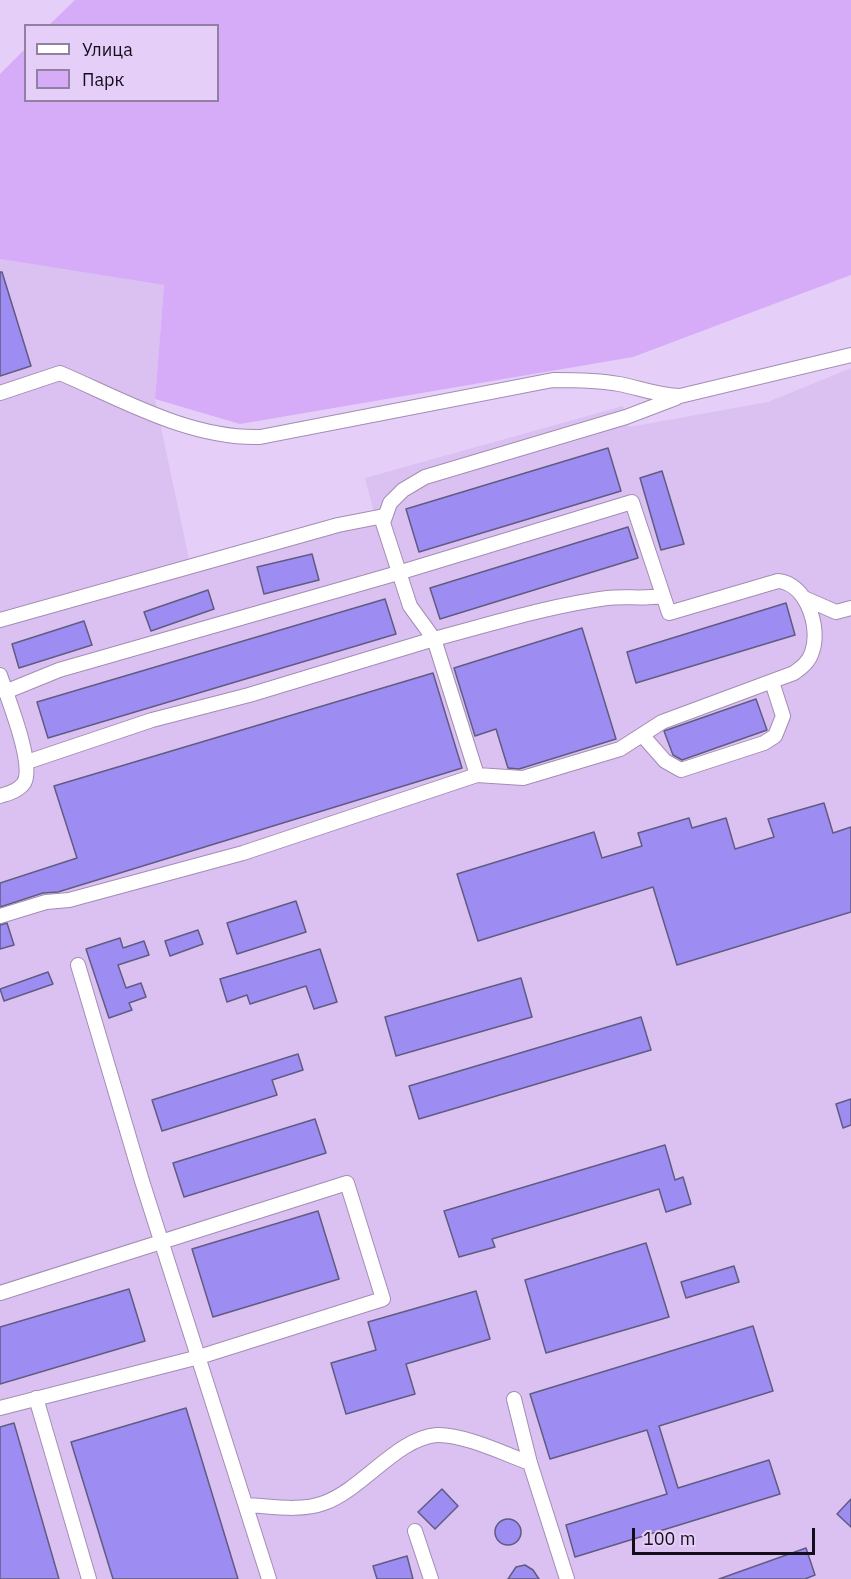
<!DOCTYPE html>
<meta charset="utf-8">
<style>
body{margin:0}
#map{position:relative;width:851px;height:1579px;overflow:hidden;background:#e5cff8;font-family:"IBM Plex Sans",sans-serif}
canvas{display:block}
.legend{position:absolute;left:24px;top:24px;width:195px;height:78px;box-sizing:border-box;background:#e5cff8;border:2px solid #9181a0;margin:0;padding:8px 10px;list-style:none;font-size:18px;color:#140d1b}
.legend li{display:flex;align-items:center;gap:12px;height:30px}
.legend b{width:30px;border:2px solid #9181a0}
.scale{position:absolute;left:632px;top:1528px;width:183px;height:27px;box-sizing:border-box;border:3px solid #140d1b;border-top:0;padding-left:8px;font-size:18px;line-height:21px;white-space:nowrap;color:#140d1b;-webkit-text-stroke:4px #e5cff8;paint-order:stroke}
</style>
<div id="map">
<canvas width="851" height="1579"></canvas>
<ul class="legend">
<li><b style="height:8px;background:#fff"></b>Улица</li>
<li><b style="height:16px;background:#d6acf8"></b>Парк</li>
</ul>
<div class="scale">100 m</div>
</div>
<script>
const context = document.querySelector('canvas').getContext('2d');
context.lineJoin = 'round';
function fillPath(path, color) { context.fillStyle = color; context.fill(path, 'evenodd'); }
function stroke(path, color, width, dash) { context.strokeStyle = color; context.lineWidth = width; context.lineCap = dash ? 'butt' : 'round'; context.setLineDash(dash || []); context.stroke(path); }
fillPath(new Path2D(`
 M0,259L164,285L155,399L189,559L374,513L365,478L623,406L629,427L768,402L851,368V1579H0Z`), '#dbc1f1');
fillPath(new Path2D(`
 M75,0H851V275L633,357L240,424L155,399L164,285L0,259V74L25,49L26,100H218V26L49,25Z`), '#d6acf8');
const building = new Path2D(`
 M0,272H2L31,366L0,376Z
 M608,448L621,491L419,552L406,509Z
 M662,471L684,544L661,550L640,478Z
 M628,527L638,558L440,619L430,588Z
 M312,554L319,580L264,594L257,567Z
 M208,590L214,609L151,631L144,612Z
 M385,599L396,634L48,738L37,702Z
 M786,603L795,635L636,683L627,652Z
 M84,621L92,645L19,668L12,644Z
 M582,628L616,739L519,769L508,768L496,729L475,736L454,668Z
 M433,673L462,768L58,892L43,893L0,907V883L77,858L54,786Z
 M756,699L767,730L682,760L673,755L664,731Z
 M824,803L833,833L851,827V912L677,965L653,887L478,941L457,874L594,832L602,858L642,846L638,833L689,818L692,828L726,818L735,849L774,837L768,819Z
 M296,901L306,932L237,954L227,923Z
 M7,923L14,945L0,949V925Z
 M198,930L203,944L170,956L165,941Z
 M120,938L123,948L144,941L149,955L118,965L126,988L141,983L146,997L129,1003L132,1010L109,1018L86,949Z
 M320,949L337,1002L314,1009L306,986L250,1004L247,995L227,1002L220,979Z
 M48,972L53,984L4,1001L0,989Z
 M521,978L532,1017L396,1056L385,1017Z
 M641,1017L651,1050L419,1119L409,1086Z
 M298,1054L303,1070L272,1080L277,1095L162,1131L152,1100Z
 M851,1099V1125L843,1128L836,1104Z
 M315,1119L326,1153L184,1197L173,1163Z
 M665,1145L675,1180L683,1177L691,1204L666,1212L659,1189L492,1239L495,1247L459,1257L444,1211Z
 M318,1211L339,1279L213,1317L192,1249Z
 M646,1243L669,1317L546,1353L525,1280Z
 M734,1266L739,1282L686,1298L681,1282Z
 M129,1289L145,1341L0,1384V1327Z
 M476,1291L490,1339L406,1364L415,1394L346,1414L331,1363L376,1350L368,1322Z
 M753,1326L773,1391L659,1426L678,1488L769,1460L780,1494L575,1557L566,1525L667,1494L647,1430L550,1459L530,1394Z
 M186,1408L238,1579H113L71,1442Z
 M14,1423L59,1579H0V1427Z
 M442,1489L458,1506L435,1529L418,1512Z
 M851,1499V1527L837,1514Z
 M495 1532a13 13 0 1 1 26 0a13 13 0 1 1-26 0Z
 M806,1548L815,1575L805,1579H719Z
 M407,1556L413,1579H377L373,1566Z
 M525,1565L533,1570L539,1579H508L516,1567Z`);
fillPath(building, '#9d8df2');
stroke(building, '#605b81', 1.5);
const minor = new Path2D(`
 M0,393L60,373C123,400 190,439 260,437L553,380C575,380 597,380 619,384C640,388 659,396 680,396L851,355
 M662,596C644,599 625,596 607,598C548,606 491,624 434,639L410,606L383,523L390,503L403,490L425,477L626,417L676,398
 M804,598L836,612L851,608
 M0,620L338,525L384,516
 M0,675C7,697 35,764 24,783C18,791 9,793 0,796
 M5,692L59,670L398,573L632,502L669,613L778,581C806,583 821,627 812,652C809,662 802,667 794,673L662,722L620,749L523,778L477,775
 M643,736L665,761L681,770L764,743L775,736L783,716L772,682
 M0,916L46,902L69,900L243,853L477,775L434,639L249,695L152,720L27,762
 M78,965L142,1181L269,1579
 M0,1293L347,1183L383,1299L199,1357L0,1408
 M36,1398L89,1579
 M514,1399L530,1463L567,1579
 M246,1505C270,1506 300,1512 324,1503C363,1489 397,1438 437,1435C463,1434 505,1454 530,1463
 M415,1531L431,1579`);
stroke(minor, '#a28db4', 16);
stroke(minor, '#fff', 14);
</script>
